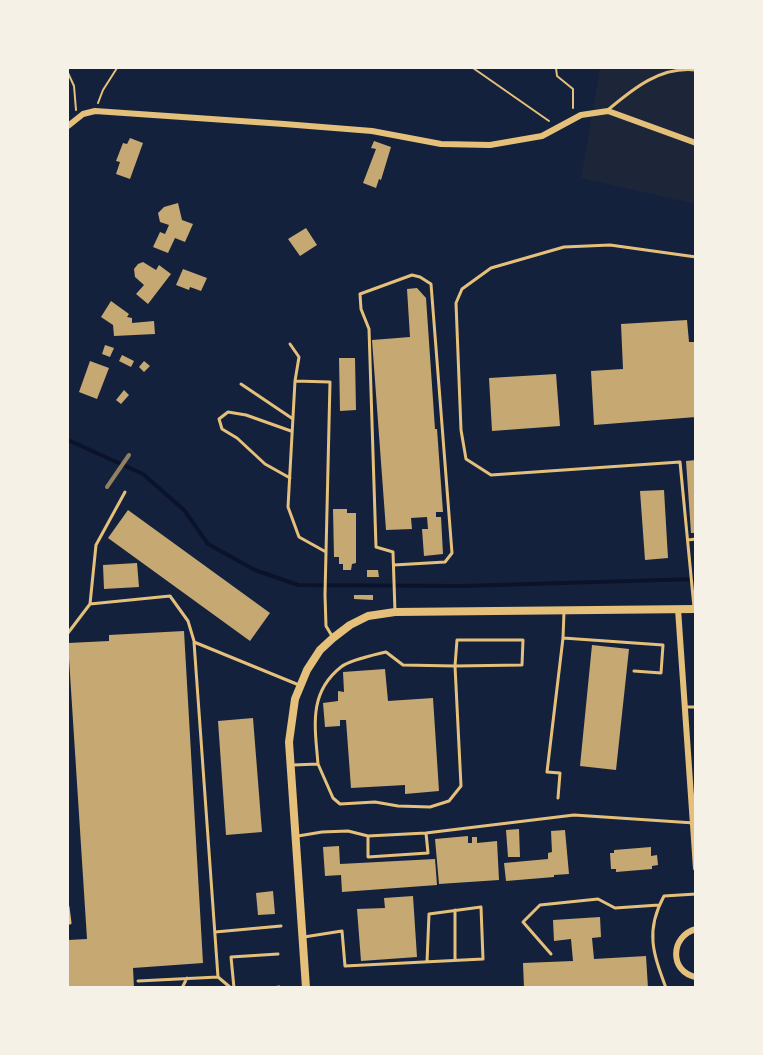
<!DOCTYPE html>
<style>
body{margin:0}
#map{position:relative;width:763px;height:1055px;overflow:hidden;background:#14213d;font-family:"Sofia Sans Condensed",sans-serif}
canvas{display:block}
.frame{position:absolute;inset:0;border:69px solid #f6f1e7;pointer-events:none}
</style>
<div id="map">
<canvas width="763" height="1055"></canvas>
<div class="frame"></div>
</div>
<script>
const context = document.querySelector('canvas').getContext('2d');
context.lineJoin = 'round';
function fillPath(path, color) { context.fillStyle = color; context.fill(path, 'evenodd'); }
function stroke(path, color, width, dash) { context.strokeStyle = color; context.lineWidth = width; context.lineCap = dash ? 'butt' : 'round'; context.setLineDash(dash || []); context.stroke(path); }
fillPath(new Path2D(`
 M600,68H695V204L581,178Z`), '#1d2539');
stroke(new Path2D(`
 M68,440L143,474L184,510L208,544L255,570L298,585L463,586L696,579`), '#0b132b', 4);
fillPath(new Path2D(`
 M130,138L143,143L130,179L116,174L120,162L116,161L123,143L127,144Z
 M374,141L391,147L381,180L379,179L376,188L363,183L376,149L371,148Z
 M178,203L182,220L193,224L185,242L175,238L168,253L153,247L160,232L165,234L169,225L160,222L158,213L164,207Z
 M306,228L317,245L300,256L288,239Z
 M143,262L156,270L159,265L171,274L148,304L136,294L144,285L135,277L134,269L138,264Z
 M183,269L207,278L201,291L190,287L189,290L176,285Z
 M417,288L426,298L435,429H437L443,512H436V517H441L443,554L424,556L422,529H428L427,517L411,518L412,529L386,530L372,340L410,337L407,289Z
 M111,301L129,314L127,317L132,318V323L154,321L155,334L114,336L113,325L101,317Z
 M687,320L689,342H696V417L594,425L591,371L623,369L621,324Z
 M105,345L114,348L110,357L102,354Z
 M122,355L134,361L131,367L119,361Z
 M339,358H355L356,410L340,411Z
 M90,361L109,368L97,399L79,392Z
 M144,361L150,366L144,372L139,367Z
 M556,374L560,426L492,431L489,378Z
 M124,390L129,395L121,404L116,400Z
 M696,460V533H691L686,461Z
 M664,490L668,558L645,560L640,491Z
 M333,509H347V513H356V563L352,564L351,570H343V564H339V557H334Z
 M128,510L270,613L250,641L108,538Z
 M137,563L139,587L104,589L103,565Z
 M367,570H378L379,577H367Z
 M354,595H373V600L354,599Z
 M184,631L203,963L133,968L134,988H68V940L87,939L68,643L109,641V635Z
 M592,645L629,649L616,770L580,766Z
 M385,669L388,701L433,698L439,791L405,794V785L351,788L346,720H340V726L325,727L323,703L338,701V691L344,692L343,672Z
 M253,718L262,832L226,835L218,721Z
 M519,829L520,857H508L506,830Z
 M565,830L569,874L554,875V877L506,881L504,863L548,859V853L552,852L551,831Z
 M468,836V843H472V837H477V843L497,841L499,880L439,884L435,839Z
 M339,846L340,864L435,859L437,885L342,892L341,875L325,876L323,847Z
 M651,847V856L657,855L658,865L652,866V869L616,872V869H611L610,853H614V850Z
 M273,891L275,914L258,915L256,893Z
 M413,896L417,957L361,961L357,909L385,908L384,898Z
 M600,917L601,937L592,938L594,959L646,956L648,988H524L523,963L573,961L571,939L554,941L553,920Z`), '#c6a872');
stroke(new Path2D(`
 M473,68L549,121
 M556,68L557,76L573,89V108
 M68,73L74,86L76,110
 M98,103L103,90L117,68`), '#e5c07b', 2);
stroke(new Path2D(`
 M609,109C634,88 661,66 696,70
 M290,344L299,357L295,381
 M241,384L293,419
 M290,478L265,464L237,438L222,429L219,419L228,412L246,415L291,431
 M688,540L696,539
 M326,552L299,537L288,507L295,381L330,382L325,595L326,626L332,636
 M394,565L445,562L452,553L431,284L420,277L412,275L360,294L361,309L369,329L376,547L393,552L395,612
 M90,604L96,545L125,492
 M694,607L680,462L491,475L466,459L461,430L456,303L462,289L491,268L564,247L610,245L696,257
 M68,633L90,604L170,596L188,621L194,641
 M563,638L663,645L661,673L634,671
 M457,640H523L522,665L455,666Z
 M685,707H696
 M293,765L318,764C315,727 308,693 341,667C350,660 374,655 386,652L403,665L455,666L461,786L449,801L430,807L398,806L375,802L340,804L333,798L318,764
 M558,798L560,773L547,772L563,638L564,612
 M426,833L428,853L368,857V836L426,833L574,815L694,823
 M298,836L322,832L348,831L368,836
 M68,907L70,923H68
 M215,932L281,926
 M304,937L342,931L345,966L483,959L481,907L429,914L427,962
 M551,954L523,922L540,905L598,899L615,908L659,905
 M455,959V910
 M218,977L231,988
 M138,981L218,977L194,642L299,685
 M182,988L187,978
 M234,988L231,957L278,954
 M273,988L279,987
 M666,988C653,953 645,931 664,896L696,894`), '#e5c07b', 3);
stroke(new Path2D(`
 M68,126L83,114L95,111L284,124L372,131L441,144L490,145L542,136L581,115L608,111L696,143
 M678,609L696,868
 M696,929C670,936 669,972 696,977`), '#e5c07b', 6);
stroke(new Path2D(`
 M306,988L289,742L295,699L307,670L320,650L333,638L350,625L368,616L395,612L696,609`), '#e5c07b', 8);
stroke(new Path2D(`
 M107,487L129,455`), '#918062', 4);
</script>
